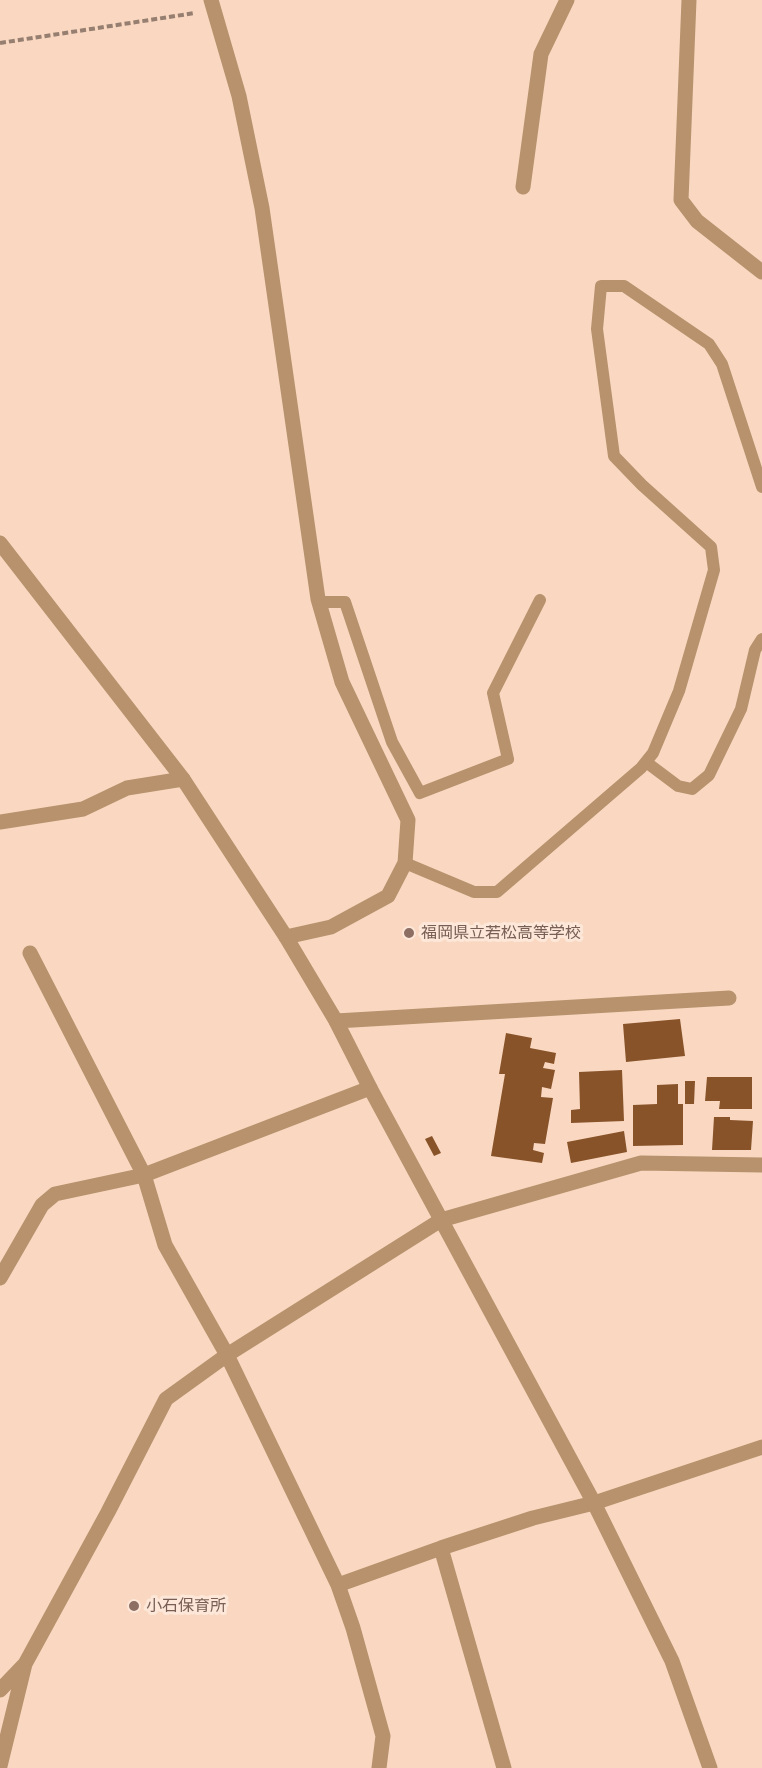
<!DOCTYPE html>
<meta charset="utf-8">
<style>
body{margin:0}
canvas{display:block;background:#f9d7c0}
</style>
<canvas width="762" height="1768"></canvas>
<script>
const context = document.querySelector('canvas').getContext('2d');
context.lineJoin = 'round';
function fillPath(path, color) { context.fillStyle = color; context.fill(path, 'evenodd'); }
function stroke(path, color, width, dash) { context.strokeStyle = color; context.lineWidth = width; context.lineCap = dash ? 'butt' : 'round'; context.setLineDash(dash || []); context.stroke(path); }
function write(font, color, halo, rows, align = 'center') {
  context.font = font + ' "Roboto Serif","Noto Sans JP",serif'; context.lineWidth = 6; context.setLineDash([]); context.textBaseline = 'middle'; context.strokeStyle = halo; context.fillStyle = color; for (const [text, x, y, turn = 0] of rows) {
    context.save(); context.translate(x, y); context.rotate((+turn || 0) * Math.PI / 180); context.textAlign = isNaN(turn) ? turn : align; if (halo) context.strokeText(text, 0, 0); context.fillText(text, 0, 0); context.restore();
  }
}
fillPath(new Path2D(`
 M680,1019L685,1056L626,1062L623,1024Z
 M506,1033L532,1038L530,1048L556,1053L554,1064L545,1062L543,1068L555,1070L551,1089L542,1087L541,1097L553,1098L545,1144L534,1143L533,1150L544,1153L542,1163L491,1156L505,1074H499Z
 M622,1070L624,1121L571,1123V1110L580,1109L579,1072Z
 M707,1077H752V1109H719L720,1101H705Z
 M685,1081H695L694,1104H685Z
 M678,1084V1104H683V1145L633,1146V1105L657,1104V1085Z
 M714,1117H730V1120L753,1121L751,1150H712Z
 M624,1131L627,1152L571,1163L567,1142Z
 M432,1136L441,1153L434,1156L425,1139Z`), '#885329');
stroke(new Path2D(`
 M0,43L195,13`), '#967f70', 4, [6, 3]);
stroke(new Path2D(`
 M319,602H345L392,742L420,793L508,759L493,693L540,600
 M646,762L678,786L692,789L709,775L741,709L755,650L762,639
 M405,863L474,892H497L641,768L653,753L679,691L714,570L711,547L642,485L614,456L597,329L601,286H624L709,344L722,364L762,487`), '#b7926d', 12);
stroke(new Path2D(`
 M211,0L239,96L262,208L318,599L342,682L408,820L405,863L388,896L331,927L286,937
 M689,0L681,200L697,221L762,272
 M523,187L541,54L567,0
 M0,822L83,809L127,788L183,779
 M30,953L144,1175L165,1245L227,1355L338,1585L353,1628L383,1736L379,1768
 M336,1021L729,998
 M0,1278L42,1205L55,1194L144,1175L370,1088
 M441,1548L504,1768
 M338,1585L441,1548L533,1518L594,1503L762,1447
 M0,1690L25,1664
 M0,1766L25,1664L108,1512L166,1399L227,1355L441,1220L641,1163L762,1165`), '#b7926d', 15);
stroke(new Path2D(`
 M0,543L183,779L286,937L336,1021L370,1088L594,1503L672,1661L710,1768`), '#b7926d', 15);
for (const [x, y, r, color] of [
 [409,933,6,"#8d6e63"],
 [134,1606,6,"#8d6e63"]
]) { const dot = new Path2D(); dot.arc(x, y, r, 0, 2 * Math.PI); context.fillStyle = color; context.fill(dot); stroke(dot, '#fce7d9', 2); }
write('16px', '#785e54', '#fce7d9', [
 ["福岡県立若松高等学校",421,933],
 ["小石保育所",146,1606]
], 'left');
</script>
